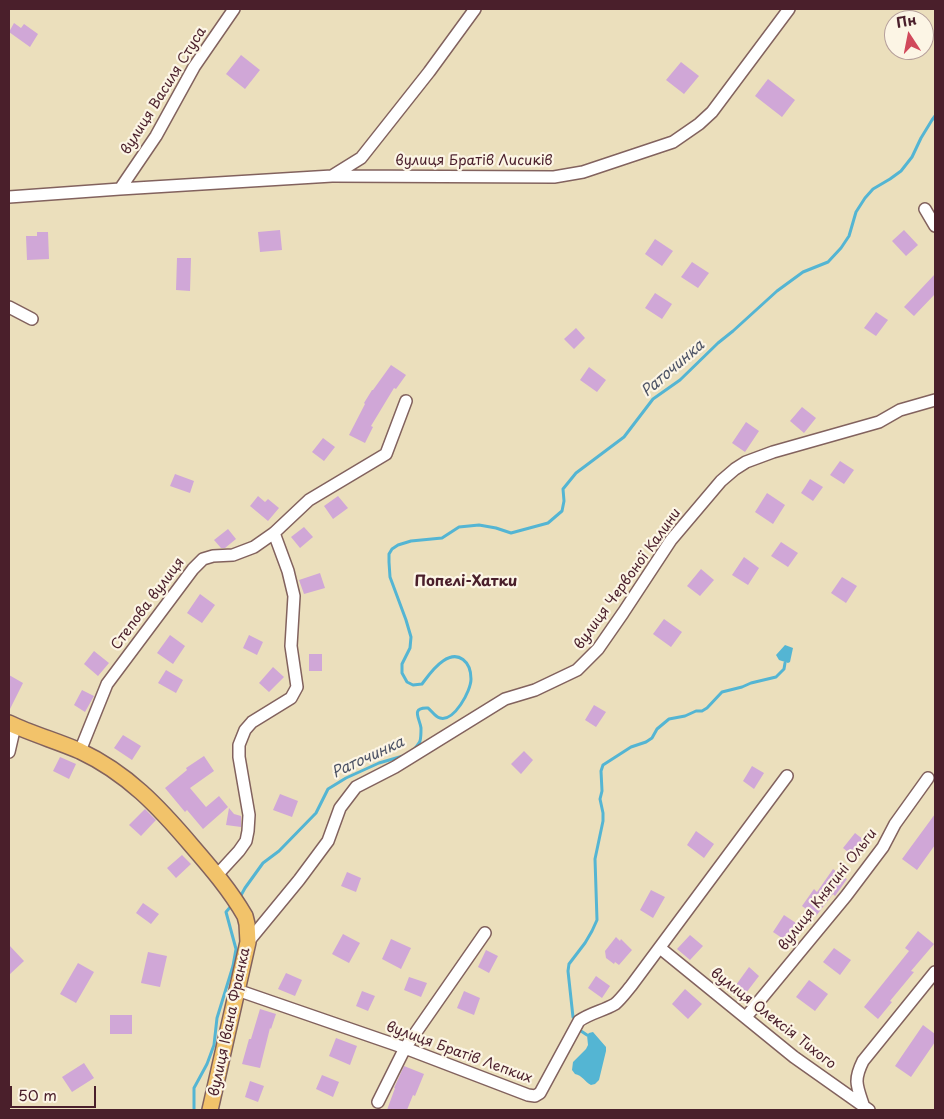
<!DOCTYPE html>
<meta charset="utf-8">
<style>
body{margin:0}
#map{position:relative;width:944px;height:1119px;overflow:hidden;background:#ebdfbc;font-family:"Playpen Sans",sans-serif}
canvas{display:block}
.frame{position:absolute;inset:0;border:10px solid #4a1f2b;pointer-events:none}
.north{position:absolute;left:884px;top:10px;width:50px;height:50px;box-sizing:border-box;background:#fcf5e5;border:1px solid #b59f9b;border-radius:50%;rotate:349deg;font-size:14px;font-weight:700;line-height:20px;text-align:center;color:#4a1f2b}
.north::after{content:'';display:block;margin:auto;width:18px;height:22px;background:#d1495b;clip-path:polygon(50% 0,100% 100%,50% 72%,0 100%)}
.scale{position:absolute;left:10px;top:1086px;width:86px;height:22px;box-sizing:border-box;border:2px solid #4a1f2b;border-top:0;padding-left:6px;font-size:15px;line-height:18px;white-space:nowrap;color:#4a1f2b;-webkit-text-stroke:4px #fcf5e5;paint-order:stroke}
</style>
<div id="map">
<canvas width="944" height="1119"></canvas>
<div class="frame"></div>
<div class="north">Пн</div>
<div class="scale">50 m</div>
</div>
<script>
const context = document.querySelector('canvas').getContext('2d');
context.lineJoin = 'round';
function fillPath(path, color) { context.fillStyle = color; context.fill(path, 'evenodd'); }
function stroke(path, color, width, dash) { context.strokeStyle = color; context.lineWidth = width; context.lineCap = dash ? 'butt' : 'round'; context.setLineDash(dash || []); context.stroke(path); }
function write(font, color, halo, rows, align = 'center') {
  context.font = font + ' "Playpen Sans",sans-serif'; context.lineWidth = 4.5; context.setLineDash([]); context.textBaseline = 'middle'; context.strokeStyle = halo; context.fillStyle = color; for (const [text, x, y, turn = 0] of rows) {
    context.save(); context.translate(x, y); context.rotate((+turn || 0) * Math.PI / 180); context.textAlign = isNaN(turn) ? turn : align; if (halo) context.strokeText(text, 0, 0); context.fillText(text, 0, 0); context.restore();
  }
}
fillPath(new Path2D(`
 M785,645L793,648L790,662L788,663L779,660L776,655Z
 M593,1032L606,1047V1051L599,1080L595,1084L591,1085C585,1082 582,1075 575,1074L572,1070L573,1062L586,1049L588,1045L587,1035L589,1033Z`), '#54b5d3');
stroke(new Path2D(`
 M413,751C415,748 419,744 420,741C421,738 421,731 421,728C420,719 410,707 428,708C432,711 435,717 440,718C454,722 471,691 471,679C471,662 459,650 443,661C434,667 428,676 422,684L413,685L407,682L402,673V664L410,648L411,637L406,620L390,577L389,562V554L392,549L398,545L411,541L442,538L459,527L479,525L496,528L511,533L548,523L562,511L564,501L563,489L576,473L624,437L653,399L680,380L718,343L733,331L777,291L803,272L828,262L841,248L849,236L856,212L865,198L873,189L890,179L901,171L912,157L921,138L932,120L935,116
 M239,899L245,888L263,863L279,851L316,813L328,789L346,778L379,763L403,756
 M573,1017L568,971L569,964L585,943L592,931L597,920L595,859L603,821V813L600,799L602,791L601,771L603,765L631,747L646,742L652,738L657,729L669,719L685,716L696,711H702L707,708L722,692L742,687L751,683L776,677L784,669L785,663
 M581,1031L587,1035
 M194,1110V1088L207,1064L214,1045L217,1018L233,966L236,949L226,912L232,905`), '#54b5d3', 3);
fillPath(new Path2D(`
 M14,23L21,28L24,24L38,34L30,47L9,32Z
 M241,55L260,70L245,89L226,74Z
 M681,62L699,76L684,94L666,80Z
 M768,79L795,100L782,117L755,96Z
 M280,230L282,250L260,252L258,232Z
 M904,230L918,245L906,256L892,241Z
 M37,232H48L49,259L27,260L26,236H37Z
 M655,239L673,251L662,266L645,254Z
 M177,258H191L190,291L176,290Z
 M692,262L709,273L698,288L681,277Z
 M935,274V294L914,316L904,307Z
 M655,293L672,304L662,319L645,308Z
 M876,312L888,320L876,336L864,328Z
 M576,328L585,338L574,349L564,339Z
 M391,365L406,375L396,389L394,388L371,426L373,427L365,443L349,435L365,404L364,403L372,390H373Z
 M589,367L606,380L597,392L580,380Z
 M802,407L816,418L804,433L790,421Z
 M746,422L759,431L745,452L732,443Z
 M323,438L335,447L324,461L312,452Z
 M840,461L854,470L844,484L830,475Z
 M175,474L194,481L190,493L170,486Z
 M810,479L823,487L813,501L801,493Z
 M767,493L785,505L773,524L755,512Z
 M258,496L265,502L268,499L279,508L268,521L250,506Z
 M338,496L348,508L333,519L324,506Z
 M304,527L313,537L300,548L291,537Z
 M228,529L236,539L225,548H221L214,540Z
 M781,542L798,553L788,567L771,556Z
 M744,557L759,568L748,585L732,575Z
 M701,569L714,580L700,596L687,586Z
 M320,573L325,588L304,594L299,580Z
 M842,577L857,586L846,603L831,593Z
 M200,594L215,605L202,623L187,613Z
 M664,619L682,632L671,647L653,634Z
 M170,635L185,646L173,664L157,653Z
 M249,635L263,642L257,655L243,648Z
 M94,651L109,663L98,676L84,664Z
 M309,654H322V671H309Z
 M273,667L284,677L269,692L259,683Z
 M166,670L183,680L176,693L158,683Z
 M9,675L23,683L9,711Z
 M82,690L94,696L85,712L74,705Z
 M594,705L606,712L596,727L585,720Z
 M123,735L141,746L132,760L114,748Z
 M524,751L533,760L521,774L511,764Z
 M204,756L214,771L190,788L206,807L219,796L228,807L203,829L187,810L185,812L165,788L187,770L186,768Z
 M60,757L76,764L69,779L53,771Z
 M752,766L764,773L754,789L743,781Z
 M280,794L298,801L292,817L273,810Z
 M229,808L234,814L241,816V827L226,825Z
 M145,809L156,820L141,836L129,825Z
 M935,814V845L917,870L902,859Z
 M696,831L714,844L704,858L687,845Z
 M855,833L869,844L857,859L843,848Z
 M182,855L191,864L176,878L167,868Z
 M833,869L847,879L835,896L833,894L816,916L802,906L814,889L817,892Z
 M347,872L361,878L356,892L341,886Z
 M651,890L665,897L653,918L640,910Z
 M143,903L159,914L151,924L136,913Z
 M784,915L796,923L785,940L773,932Z
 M918,931L934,944L911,971L914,972L890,1001L892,1002L878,1019L864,1007L909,951L905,948Z
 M343,934L360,943L349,963L332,954Z
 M690,935L703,946L690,960L677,949Z
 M616,937L620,941L621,939L632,950L619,965L615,962L614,964L606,958L605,951Z
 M391,939L411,948L401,969L382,959Z
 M9,945L24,961L9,975Z
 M834,948L851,960L840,975L823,962Z
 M486,950L498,956L489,973L478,967Z
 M148,952L167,956L160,987L141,983Z
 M78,963L94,972L76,1003L60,994Z
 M749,967L759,976L746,993L736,985Z
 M286,973L302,980L295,996L278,989Z
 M596,976L610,986L602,998L588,988Z
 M409,977L427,983L421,997L404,990Z
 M809,980L828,994L815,1011L796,997Z
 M685,989L702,1004L688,1019L672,1004Z
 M362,991L375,996L368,1011L356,1006Z
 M464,991L480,998L474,1015L457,1008Z
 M260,1009L276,1014L271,1029L270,1028L260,1068L242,1064L249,1039H251Z
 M110,1015H132V1034H110Z
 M923,1025L935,1034V1042L911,1077L895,1066Z
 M336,1038L357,1046L350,1065L329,1056Z
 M84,1063L94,1078L72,1092L62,1077Z
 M404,1066L424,1074L415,1096L413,1095L407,1110H387L395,1088H394Z
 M322,1075L339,1082L333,1097L316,1089Z
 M250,1081L264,1086L258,1102L245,1097Z`), '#d0a7d7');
const minor = new Path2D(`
 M333,176L554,177L583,172L673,142L699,124L712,112L789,9
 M120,189L156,136L194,67L234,9
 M9,197L120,189L332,176L361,158L429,72L475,9
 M925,209L935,226
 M9,307L32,319
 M80,751L107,684L193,569L203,559L213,556L233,555L254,547L274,533L309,500L386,454L406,401
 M9,752L15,726
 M217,875L239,851L246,841L248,831L249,815L239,757V745L245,730L252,722L291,698L297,687L291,646L294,596L288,571L274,533
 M248,942L299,880L328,841L340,808L356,787L395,767L505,699L535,690L577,670L598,649L623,613L671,540L721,481L735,469L746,462L773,452L879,422L900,410L935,400
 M660,948L794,1057L869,1110
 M237,990L405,1048L528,1095L535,1096L540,1093L579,1021C590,1013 603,1011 615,1004C621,999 626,992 631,986L787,776
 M746,1017L846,896L883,847L895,824L928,778
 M378,1102L405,1048L485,933
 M864,1107C857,1086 853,1081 863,1061L935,972`);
const major = new Path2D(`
 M9,723C32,734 57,741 80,751C127,773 159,807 192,846C211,868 230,890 245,916L247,924L248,942L210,1110`);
stroke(minor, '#82625e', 14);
stroke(major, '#82625e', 18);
stroke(minor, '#fff', 11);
stroke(major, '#f2c36a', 15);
write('14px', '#4a1f2b', '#fcf5e5', [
 ["вулиця Василя Стуса",164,91,-58],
 ["вулиця Братів Лисиків",474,161],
 ["вулиця Червоної Калини",628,579,-54],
 ["Степова вулиця",148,604,-53],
 ["вулиця Княгині Ольги",828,890,-52],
 ["вулиця Олексія Тихого",773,1019,38],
 ["вулиця Івана Франка",230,1022,-78],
 ["вулиця Братів Лепких",459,1053,20]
]);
write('italic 15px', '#4e5466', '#fcf5e5', [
 ["Раточинка",673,369,-41],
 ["Раточинка",368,758,-25]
]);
write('bold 15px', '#4a1f2b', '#fcf5e5', [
 ["Попелі-Хатки",466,582]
]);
</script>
